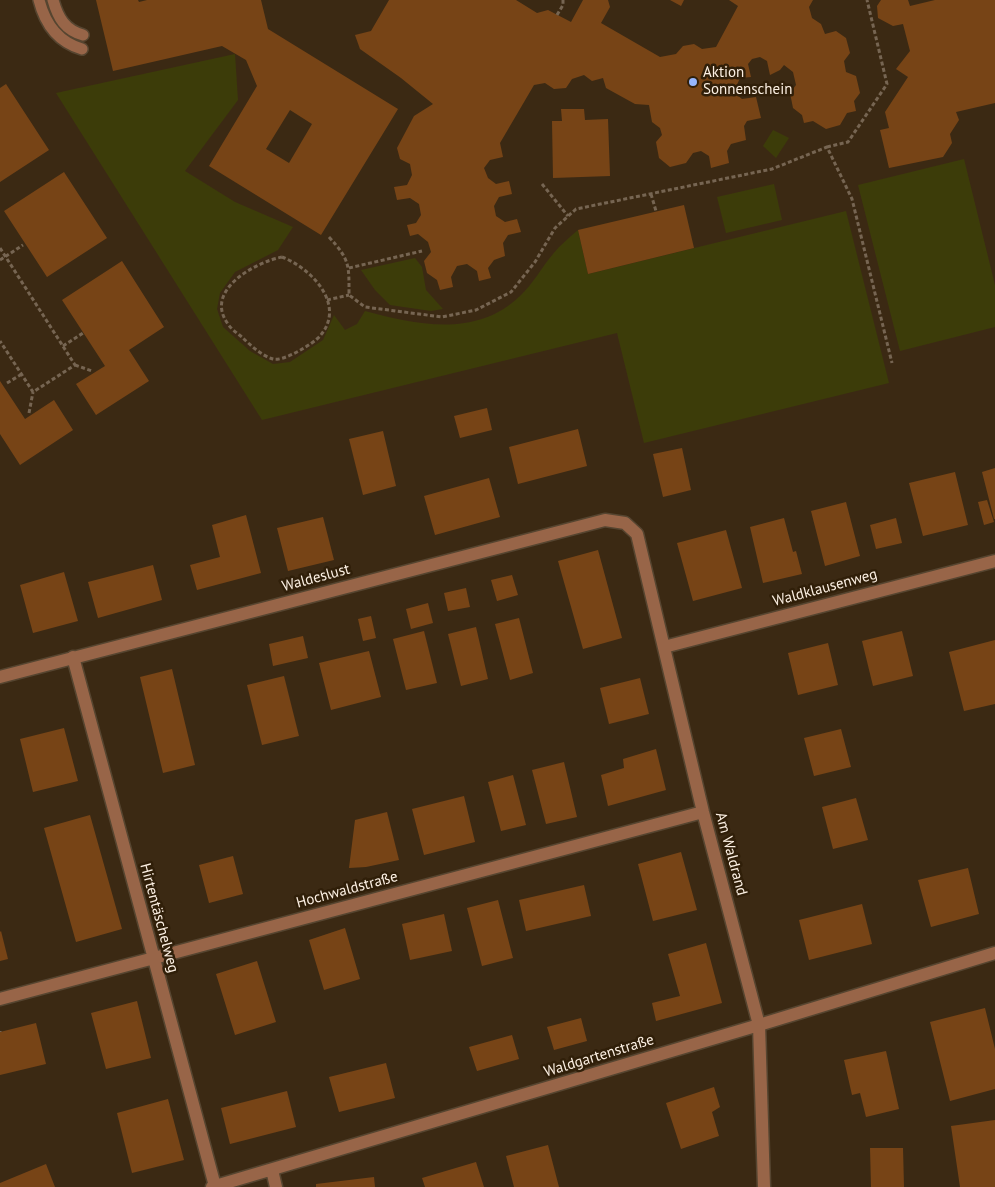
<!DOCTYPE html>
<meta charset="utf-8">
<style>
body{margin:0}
canvas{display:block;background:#3b2913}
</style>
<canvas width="995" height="1187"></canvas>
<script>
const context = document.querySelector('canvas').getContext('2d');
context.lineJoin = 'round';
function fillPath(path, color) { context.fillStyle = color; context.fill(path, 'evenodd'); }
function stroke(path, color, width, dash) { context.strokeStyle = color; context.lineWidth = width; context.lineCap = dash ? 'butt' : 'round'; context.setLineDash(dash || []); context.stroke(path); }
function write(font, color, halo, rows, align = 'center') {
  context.font = font + ' "PT Sans",sans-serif'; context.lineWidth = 5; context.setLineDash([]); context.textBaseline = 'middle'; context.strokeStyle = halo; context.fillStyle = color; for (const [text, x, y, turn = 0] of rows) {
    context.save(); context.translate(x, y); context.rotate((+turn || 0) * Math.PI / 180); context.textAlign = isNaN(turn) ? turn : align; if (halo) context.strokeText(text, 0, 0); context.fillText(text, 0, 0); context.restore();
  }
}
fillPath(new Path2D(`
 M235,54L238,100L185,171L235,202L293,227L278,250L235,272L220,293L217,309L223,327L250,351L273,364L290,362L323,340L334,315L345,330L357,324L365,311C416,325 477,338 520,296C533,284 542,267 553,254C560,245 569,238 578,230L588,274L846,211L889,383L644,443L617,333L262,420L56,93Z
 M773,130L789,138L776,158L763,146Z
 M964,159L995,285V327L900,351L858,185Z
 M774,184L782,220L726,233L717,197Z
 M415,258L422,267L426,290L443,309L431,311L390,305L375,290L361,270Z`), '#3c3c09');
fillPath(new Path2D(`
 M96,0H138L139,2L147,0H261L268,29L398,109L321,235L209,166L257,86L246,60L222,46L113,71ZM290,110L312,124L289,163L266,149Z
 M389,0H516L537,13L548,10L571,22L583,0H608L610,7L601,23L660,57L676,54L683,46L694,44L702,49L716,47L738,6L729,0H813L809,7L812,18L821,24L825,34L836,31L846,38L850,53L844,61L846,72L856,76L860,93L854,101L856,111L847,113L840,125L826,129L813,121L804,123L802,115L793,108L790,93L796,85L793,72L784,65L780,70L770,75L767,61L760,57L752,59L748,64L751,77L740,78L735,89L736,94L742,99L756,97L761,118L747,121L744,126L746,140L731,144L727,151L729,163L711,168L709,156L701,151L693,153L686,163L670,167L659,158L656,142L662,135L660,128L652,122L649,105L635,104L606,88L603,78L592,81L584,75L572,79L566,88L554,89L545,83L534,85L500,143L503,157L490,160L484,168L488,178L496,184L509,181L512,194L499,197L494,206L496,216L505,222L517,219L521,232L508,235L503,243L505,256L494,260L488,268L491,278L479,281L477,271L467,264L457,266L451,277L453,287L440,290L437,280L427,273L424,261L431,252L428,242L418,234L410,236L407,225L416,223L421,215L419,204L410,198L397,200L394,187L407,185L412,175L410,164L400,159L397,148L414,116L433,104L401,78L360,49L355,35L371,31Z
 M670,0H684L681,6Z
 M881,0H908L910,6L935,0H995V103L956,112L959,120L950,134L952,143L943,157L889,168L880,130L889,128L885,112L908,77L896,69L910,51L903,24L893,26L878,18L877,6Z
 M6,84L49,150L0,182V88Z
 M561,109H584L585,120L608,119L610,176L553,178L552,121H562Z
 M64,172L107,238L47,277L4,211Z
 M684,205L694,248L588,274L578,230Z
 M122,261L164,327L129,350L149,381L96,415L76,384L105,366L62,300Z
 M0,381L25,419L54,400L73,430L20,465L0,434Z
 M487,408L492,430L460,438L454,416Z
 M578,429L587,466L518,484L509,447Z
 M383,431L396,486L363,495L349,439Z
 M682,448L691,490L663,497L653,454Z
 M995,468V519H994L982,472Z
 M955,472L968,525L923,536L909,483Z
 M489,478L500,517L435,535L424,496Z
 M987,500L994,522L984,525L978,502Z
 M846,502L860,556L825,566L811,511Z
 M246,515L261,573L197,590L190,565L220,557L212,525Z
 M323,517L334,560L288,571L277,528Z
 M784,518L793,552L796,551L802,574L763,583L750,527Z
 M896,518L902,543L876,549L870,525Z
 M726,530L742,588L693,601L677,543Z
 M598,550L622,638L583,649L558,561Z
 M153,565L162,600L98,618L88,582Z
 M64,572L78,621L33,633L20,585Z
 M512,575L518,595L497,601L491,580Z
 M466,588L470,607L448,611L444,593Z
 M428,603L433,623L411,629L406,609Z
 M371,616L376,638L363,641L358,619Z
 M519,618L533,673L510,680L495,624Z
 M476,627L488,679L461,686L448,634Z
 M424,631L437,683L406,690L393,639Z
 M902,631L913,676L873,686L862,641Z
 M303,636L308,658L273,666L269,644Z
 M995,640V704L964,711L949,652Z
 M828,643L838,685L798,695L788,653Z
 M369,651L381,697L331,710L319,663Z
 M172,669L195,765L163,773L140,677Z
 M284,676L299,736L262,745L247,685Z
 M640,678L649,714L609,724L600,688Z
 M64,728L78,781L33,792L20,739Z
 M841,729L851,767L814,776L804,738Z
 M656,749L666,790L608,806L601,775L624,768L623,759Z
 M564,762L577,817L546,824L532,770Z
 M513,775L526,825L501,831L488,782Z
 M464,796L475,842L424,855L412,809Z
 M856,798L868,840L833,849L822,807Z
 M387,812L399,860L366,867L349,868L355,820Z
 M90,815L122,929L76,942L44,828Z
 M681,852L697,910L653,921L638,864Z
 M233,856L243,894L209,903L199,865Z
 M968,868L979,914L931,927L918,880Z
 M584,885L591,916L526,931L519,900Z
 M498,900L513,958L482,966L467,908Z
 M862,904L872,944L809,960L799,920Z
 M444,914L452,951L410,960L402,924Z
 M345,928L360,979L324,990L309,940Z
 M1,931L8,959L0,961V932Z
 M706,943L722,1003L656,1021L652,1003L680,996L668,954Z
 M257,961L276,1022L235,1035L216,974Z
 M137,1001L151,1058L106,1069L91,1013Z
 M985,1008L995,1049V1089L950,1101L930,1022Z
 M581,1018L587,1041L554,1050L547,1027Z
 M36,1023L46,1064L0,1075V1032Z
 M512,1035L519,1059L477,1071L469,1047Z
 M886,1051L899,1109L866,1117L860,1093L852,1095L844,1060Z
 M386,1063L395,1098L339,1112L329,1077Z
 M714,1087L720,1107L712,1112L719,1136L681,1149L666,1103Z
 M287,1091L296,1127L230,1144L221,1108Z
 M168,1099L184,1160L132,1173L117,1113Z
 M995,1120V1187H960L951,1126Z
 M548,1145L559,1187H514L506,1156Z
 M870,1148H903L904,1187H871Z
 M476,1162L484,1187H425L422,1178Z
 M46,1164L55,1187H0V1183Z
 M374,1177L375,1187H316V1184Z`), '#774416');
const service = new Path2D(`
 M39,0C45,24 58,42 82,49
 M53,0C58,18 65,30 83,35`);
const minor = new Path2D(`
 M664,647L995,561
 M73,657L215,1186
 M0,677L605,520L625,523L637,534L703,812L759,1025L764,1187
 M0,999L703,812
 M272,1170L276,1187
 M212,1187L759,1025L995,953`);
stroke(service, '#564530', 14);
stroke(minor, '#564530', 15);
stroke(new Path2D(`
 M557,15L563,5V0
 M827,147L848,142L887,84L867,0
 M542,184L568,216
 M651,194L656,211
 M329,237C350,260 349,265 349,295L365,307L442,317L476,310L511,292L535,262L555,228L576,209L772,169L827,147L852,199L892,363
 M0,248L75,365L33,392L0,341
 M282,257C311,268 347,305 320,336C313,344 283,362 273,359C262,356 250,345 242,337C237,333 231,329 228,324C203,290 256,262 282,257Z
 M0,260L23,245
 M349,268L422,251
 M327,300L349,295
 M63,346L83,333
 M75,365L92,371
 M7,383L22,374
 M29,413L33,392
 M0,1031V1032`), '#766552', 3, [4, 2.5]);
stroke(service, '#986548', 11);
stroke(minor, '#986548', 12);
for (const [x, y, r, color] of [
 [693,82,5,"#96b6fd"]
]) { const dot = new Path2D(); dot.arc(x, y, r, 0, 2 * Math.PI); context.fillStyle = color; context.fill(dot); stroke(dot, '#301f09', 2); }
write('15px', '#fcf0e3', '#301f09', [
 ["Aktion",703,73],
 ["Sonnenschein",703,90]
], 'left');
write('15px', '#fcf0e3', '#301f09', [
 ["Waldeslust",316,578,-15],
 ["Waldklausenweg",825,588,-15],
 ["Am Waldrand",731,854,75],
 ["Hochwaldstraße",347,890,-15],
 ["Hirtentäschelweg",159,918,75],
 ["Waldgartenstraße",599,1056,-17]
]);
</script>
